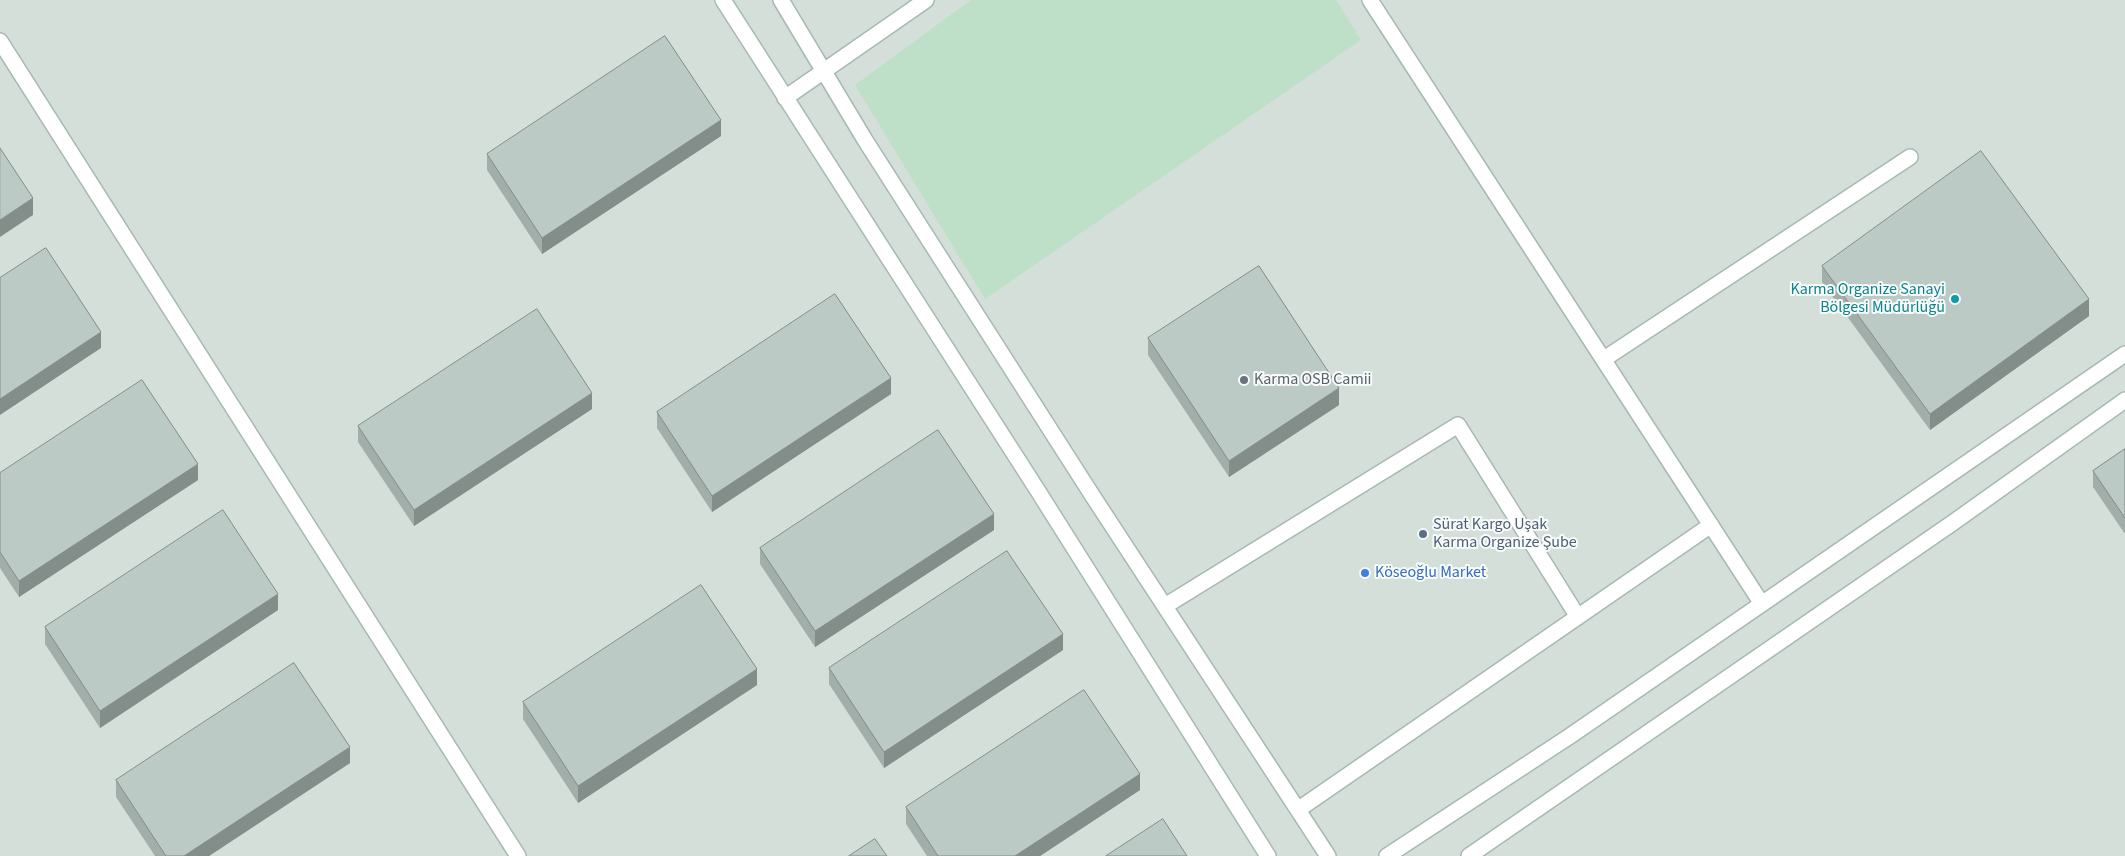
<!DOCTYPE html>
<meta charset="utf-8">
<style>
body{margin:0}
canvas{display:block;background:#e6efeb}
</style>
<canvas width="2125" height="856"></canvas>
<script>
const context = document.querySelector('canvas').getContext('2d');
context.lineJoin = 'round';
function fillPath(path, color) { context.fillStyle = color; context.fill(path, 'evenodd'); }
function stroke(path, color, width, dash) { context.strokeStyle = color; context.lineWidth = width; context.lineCap = dash ? 'butt' : 'round'; context.setLineDash(dash || []); context.stroke(path); }
function write(font, color, halo, rows, align = 'center') {
  context.font = font + ' "Source Sans 3",sans-serif'; context.lineWidth = 4; context.setLineDash([]); context.textBaseline = 'middle'; context.strokeStyle = halo; context.fillStyle = color; for (const [text, x, y, turn = 0] of rows) {
    context.save(); context.translate(x, y); context.rotate((+turn || 0) * Math.PI / 180); context.textAlign = isNaN(turn) ? turn : align; if (halo) context.strokeText(text, 0, 0); context.fillText(text, 0, 0); context.restore();
  }
}
fillPath(new Path2D(`
 M0,0H2125V856H0Z`), '#d4dfda');
fillPath(new Path2D(`
 M971,0H1336L1361,40L985,299L855,85Z`), '#bfe0c8');
const minor = new Path2D(`
 M723,0L1038,491L1268,856
 M781,0L865,140L1092,495L1328,856
 M1370,0L1762,604
 M0,41L518,856
 M785,98L926,0
 M1604,359L1910,157
 M1165,606L1458,425L1578,617
 M1299,809L1711,525
 M1387,856L1570,736L2125,354
 M1469,856L1951,524L2125,400`);
stroke(minor, '#a8b8b2', 18);
stroke(minor, '#fff', 15);
fillPath(new Path2D(`
 M721,136L542,254L487,170V154Z
 M1822,266L2089,316L1930,430L1822,282Z
 M1148,338L1339,405L1229,477L1148,355Z
 M891,394L712,512L657,428V412Z
 M592,409L414,526L358,442V426Z
 M2125,449V534L2093,487V471Z
 M0,473L198,480L19,597L0,568Z
 M994,530L815,647L760,564V548Z
 M278,610L100,728L45,644V627Z
 M1063,650L884,768L829,684V668Z
 M757,685L578,803L523,719V702Z
 M350,763L209,856H155L116,797V780Z
 M1140,790L1040,856H927L906,824V807Z`), '#a1aea9');
fillPath(new Path2D(`
 M721,120V136L542,254V238Z
 M33,198V215L0,237V220Z
 M2089,299V316L1930,430V414Z
 M101,332V348L0,415V399Z
 M891,378V394L712,512V496Z
 M1339,388V405L1229,477V461Z
 M592,393V409L414,526V510Z
 M198,464V480L19,597V581Z
 M994,514V530L815,647V631Z
 M278,594V610L100,728V711Z
 M1063,634V650L884,768V752Z
 M757,669V685L578,803V786Z
 M350,747V763L209,856H184Z
 M1140,774V790L1040,856H1015Z`), '#838d89');
const building = new Path2D(`
 M665,36L721,120L542,238L487,154Z
 M0,148L33,198L0,220Z
 M1981,151L2089,299L1930,414L1822,266Z
 M46,248L101,332L0,399V278Z
 M1259,266L1339,388L1229,461L1148,338Z
 M835,294L891,378L712,496L657,412Z
 M537,309L592,393L414,510L358,426Z
 M142,380L198,464L19,581L0,552V473Z
 M938,430L994,514L815,631L760,548Z
 M2125,449V518L2093,471Z
 M223,510L278,594L100,711L45,627Z
 M1007,551L1063,634L884,752L829,668Z
 M701,585L757,669L578,786L523,702Z
 M294,663L350,747L184,856H166L116,780Z
 M1084,690L1140,774L1015,856H938L906,807Z
 M1163,819L1187,856H1106Z
 M875,839L887,856H849Z`);
fillPath(building, '#bbcac4');
stroke(building, '#838d89', 1);
for (const [x, y, r, color] of [
 [1955,299,5,"#0f9aa8"],
 [1244,380,5,"#6b7280"],
 [1423,534,5,"#5c6f8a"],
 [1365,573,5,"#3f7fe0"]
]) { const dot = new Path2D(); dot.arc(x, y, r, 0, 2 * Math.PI); context.fillStyle = color; context.fill(dot); stroke(dot, '#f7fbf9', 2); }
write('16px', '#0d838f', '#f7fbf9', [
 ["Karma Organize Sanayi",1945,290],
 ["Bölgesi Müdürlüğü",1945,308]
], 'right');
write('16px', '#5b616d', '#f7fbf9', [
 ["Karma OSB Camii",1254,380]
], 'left');
write('16px', '#4e5e75', '#f7fbf9', [
 ["Sürat Kargo Uşak",1433,525],
 ["Karma Organize Şube",1433,543]
], 'left');
write('16px', '#366cbe', '#f7fbf9', [
 ["Köseoğlu Market",1375,573]
], 'left');
</script>
